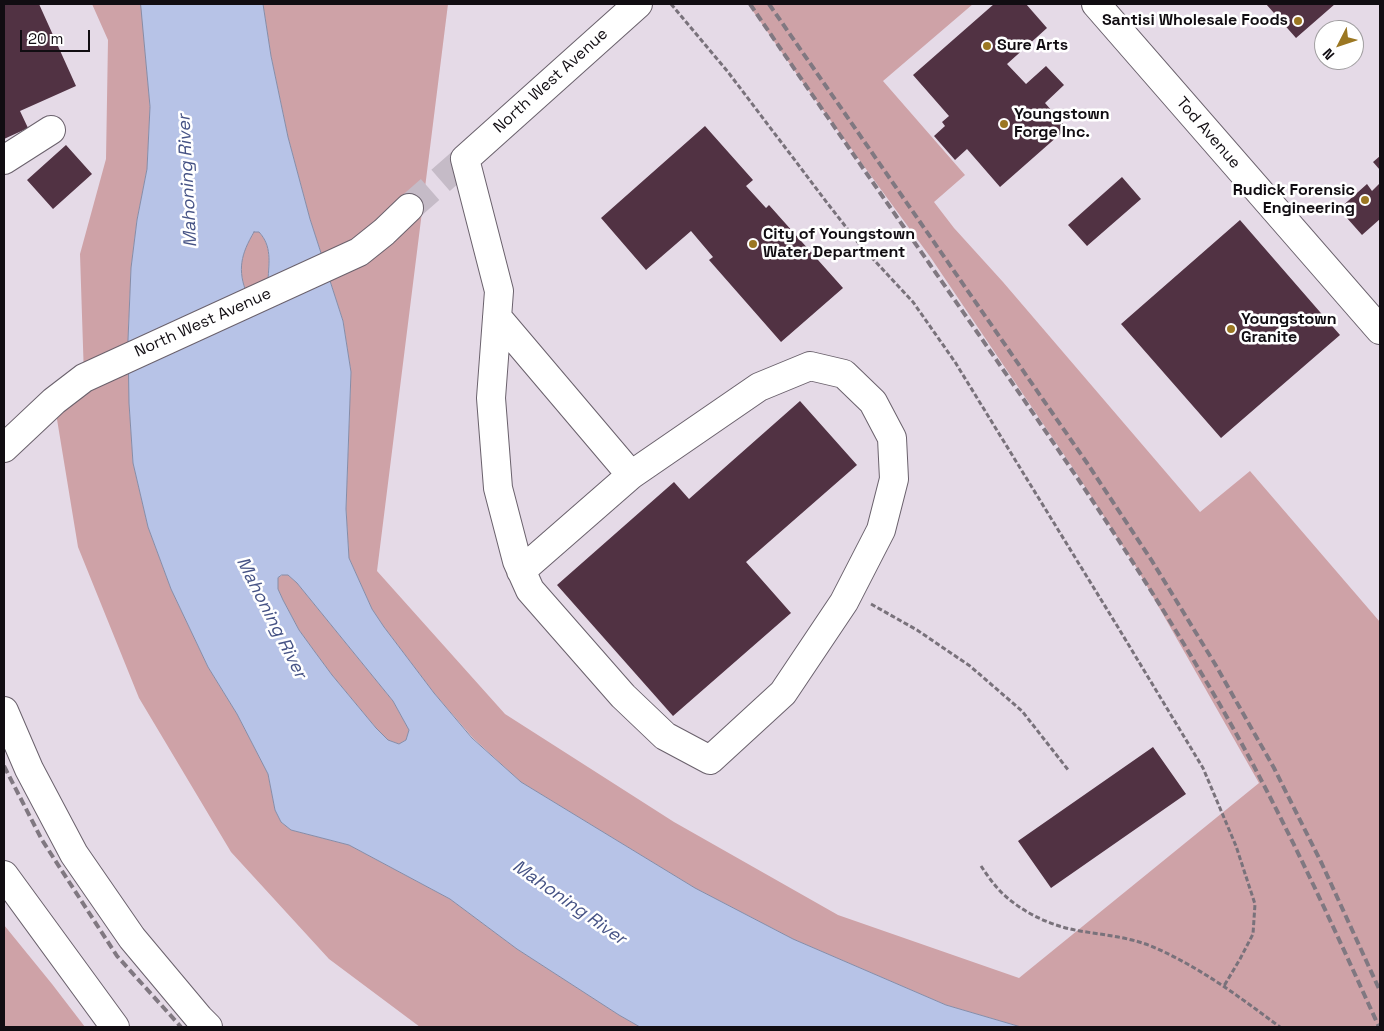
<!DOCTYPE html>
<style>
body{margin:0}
#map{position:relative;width:1384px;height:1031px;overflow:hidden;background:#e5dae7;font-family:"Space Grotesk",sans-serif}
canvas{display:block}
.frame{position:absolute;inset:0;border:5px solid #110d12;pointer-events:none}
.north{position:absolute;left:1314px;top:20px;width:50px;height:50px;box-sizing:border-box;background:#fff;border:1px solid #a09ea0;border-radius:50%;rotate:229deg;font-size:14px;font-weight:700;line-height:20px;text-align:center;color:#110d12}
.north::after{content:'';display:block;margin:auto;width:18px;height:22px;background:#9b7722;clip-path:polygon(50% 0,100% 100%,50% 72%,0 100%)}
.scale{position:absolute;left:20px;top:30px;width:70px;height:22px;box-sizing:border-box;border:2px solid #110d12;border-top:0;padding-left:6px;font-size:15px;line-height:18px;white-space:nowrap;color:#110d12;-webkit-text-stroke:4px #fff;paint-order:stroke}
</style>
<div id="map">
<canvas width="1384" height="1031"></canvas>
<div class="frame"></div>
<div class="north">N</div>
<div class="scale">20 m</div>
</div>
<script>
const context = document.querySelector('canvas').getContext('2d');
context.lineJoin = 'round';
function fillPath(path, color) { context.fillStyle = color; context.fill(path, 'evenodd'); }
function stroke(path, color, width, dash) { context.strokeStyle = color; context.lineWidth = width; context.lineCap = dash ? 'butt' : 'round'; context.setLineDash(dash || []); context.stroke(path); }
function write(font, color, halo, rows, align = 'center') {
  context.font = font + ' "Space Grotesk",sans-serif'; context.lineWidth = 5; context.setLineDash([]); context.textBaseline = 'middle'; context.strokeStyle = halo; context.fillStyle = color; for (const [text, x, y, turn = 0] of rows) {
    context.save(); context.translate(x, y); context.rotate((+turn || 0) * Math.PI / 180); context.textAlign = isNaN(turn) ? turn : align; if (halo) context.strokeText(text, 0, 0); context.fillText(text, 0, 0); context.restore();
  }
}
fillPath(new Path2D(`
 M92,4H141L150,107L147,169L137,220L131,268L128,340L129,357V403L133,463L148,527L171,589L208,667L237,714L268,774L275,810L281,822L291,830L349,845L450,899L517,949L619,1015L640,1027H420L329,959L231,852L139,698L78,547L54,401L84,377L80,254L106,159L108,40Z
 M263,4H448L377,571L505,714L674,822L838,915L1019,978L1259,783L1136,567L1075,471L931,258L801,80L748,4H973L883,81L965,175L934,202L954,228L1003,282L1200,512L1250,471L1380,622V1027H1021L946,1005L793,939L695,888L521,782L473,738L434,693L384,627L372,609L349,558L346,509L351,372L343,321L310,219L288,137L271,56Z
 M254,232H259C272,246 269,262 268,280L247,294C237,269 241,254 254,232Z
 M282,575H288L297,583L393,701L409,730L406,740L399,744L388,740L376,728L332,675L315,652L299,630L283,600L278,589V578Z
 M4,925L52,984L85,1027H4Z`), '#cea2a7');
const water = new Path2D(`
 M141,4H263L271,56L288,137L310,219L343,321L351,372L346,509L349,558L372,609L384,627L434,693L472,738L521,782L695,888L793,939L946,1005L1021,1027H640L619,1015L517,949L450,899L349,845L291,830L281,822L275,810L268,774L237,714L208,667L171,589L148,527L133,463L129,403L128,340L131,268L137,220L147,169L150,107ZM254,232H259C272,246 269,262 268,280L247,294C237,270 241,254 254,232ZM282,575H288L297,583L393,701L409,730L406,740L399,744L388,740L376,728L332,675L315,652L299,630L283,600L278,589V578Z`);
fillPath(water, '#b7c3e7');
stroke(water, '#858ca7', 1);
fillPath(new Path2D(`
 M4,4H39L76,86L20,111L28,128L4,139Z
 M994,4H1026L1047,28L1007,64L1026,84L1046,66L1064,85L1045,103L1067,128L1000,187L967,149L955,160L934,136L945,126L942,122L949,116L913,75Z
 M1266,4H1335L1296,38Z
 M705,126L753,180L746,186L766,208L769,205L843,288L781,342L709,260L713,257L691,231L646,270L601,218Z
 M66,145L92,174L53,209L27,180Z
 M1380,156V170L1373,162Z
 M1122,177L1141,199L1087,246L1068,225Z
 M1380,183V219L1362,235L1339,209L1367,184L1372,191Z
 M1240,220L1340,335L1221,438L1121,324Z
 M800,401L857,465L746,562L791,613L673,716L557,585L674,482L689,499Z
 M1153,747L1186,794L1051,888L1018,841Z`), '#513243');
stroke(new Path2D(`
 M409,208L465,159`), '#c5bbc7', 28, [28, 14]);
const minor = new Path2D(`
 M1096,4L1380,330
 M4,160L51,130
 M497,317L631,475
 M4,448L54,401L84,378L359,252L384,232L409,208
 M521,571L631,475L759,387L810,366L844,374L873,402L892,438L894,479L881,530L844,602L783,693L710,760L665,736L623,696L530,590L517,561L498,488L491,398L499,291L465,159L638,4
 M4,711L29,769L74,854L132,938L199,1018L208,1027
 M4,875L115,1027`);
stroke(minor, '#6a616c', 30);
stroke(new Path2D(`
 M671,4L728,72L828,204L860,245L913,302L955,362L1116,624L1203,768L1236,846L1255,904L1253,934L1240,959L1224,986
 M871,604L917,630L970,666L1022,711L1069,771
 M981,866C987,875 994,885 1002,893C1023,913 1051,926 1080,931C1104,935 1128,937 1151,946C1200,967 1238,996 1280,1027`), '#79727b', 3, [5, 2.5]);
stroke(minor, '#fff', 28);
stroke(new Path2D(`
 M750,4C825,114 901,223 977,332C1054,443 1131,554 1200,671C1269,785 1324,906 1379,1027
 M769,4L1087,463L1152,561L1215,664L1274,768L1322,864L1380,991
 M4,766L42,840L117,956L181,1027`), '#807881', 4, [8, 4]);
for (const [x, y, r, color] of [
 [1298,21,5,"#9b7722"],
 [987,46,5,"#9b7722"],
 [1004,124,5,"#9b7722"],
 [1365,200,5,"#9b7722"],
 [753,244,5,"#9b7722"],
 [1231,329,5,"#9b7722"]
]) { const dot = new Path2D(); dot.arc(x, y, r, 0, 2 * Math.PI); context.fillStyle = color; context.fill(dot); stroke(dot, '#fff', 2); }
write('bold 16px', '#110d12', '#fff', [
 ["Santisi Wholesale Foods",1288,21,"right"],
 ["Sure Arts",997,46],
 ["Youngstown",1014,115],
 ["Forge Inc.",1014,133],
 ["Rudick Forensic",1355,191,"right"],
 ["Engineering",1355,209,"right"],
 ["City of Youngstown",763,235],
 ["Water Department",763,253],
 ["Youngstown",1241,320],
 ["Granite",1241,338]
], 'left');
write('16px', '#110d12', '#fff', [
 ["North West Avenue",551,81,-42],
 ["Tod Avenue",1208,133,49],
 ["North West Avenue",203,323,-24]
]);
write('italic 18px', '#465385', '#fff', [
 ["Mahoning River",188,181,-93],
 ["Mahoning River",271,618,63],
 ["Mahoning River",569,903,35]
]);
</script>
